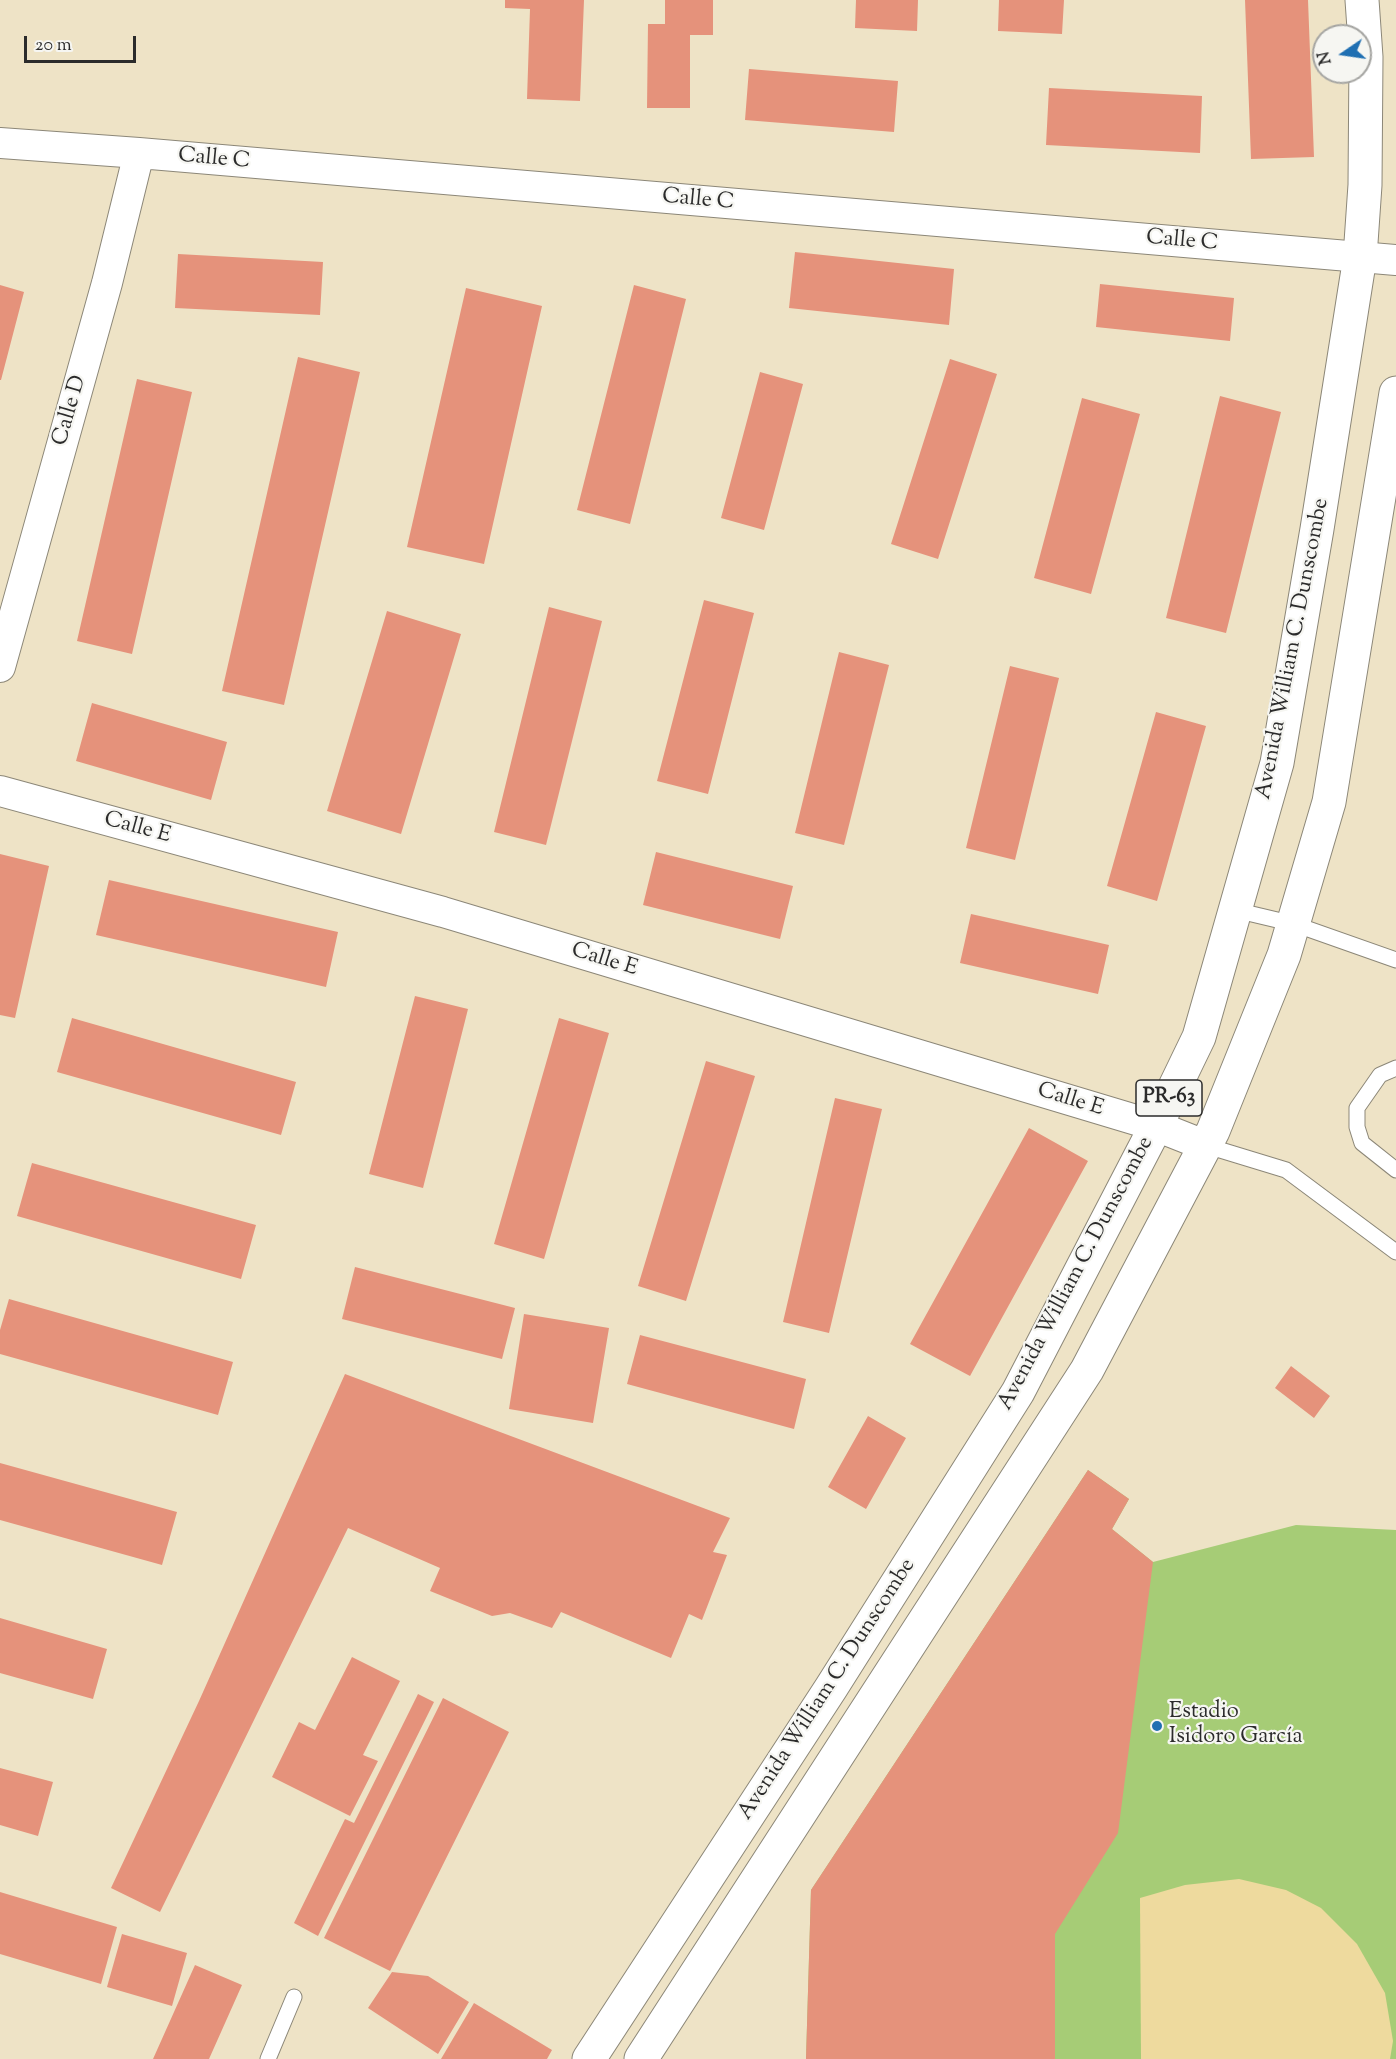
<!DOCTYPE html>
<meta charset="utf-8">
<style>
body{margin:0}
#map{position:relative;width:1396px;height:2059px;overflow:hidden;background:#eee3c6;font-family:"Sorts Mill Goudy",serif}
canvas{display:block}
.north{position:absolute;left:1312px;top:24px;width:60px;height:60px;box-sizing:border-box;background:#f6f6f2;border:2px solid #a5a5a2;border-radius:50%;rotate:257deg;font-size:16px;font-weight:700;line-height:24px;text-align:center;color:#2b2b2b}
.north::after{content:'';display:block;margin:auto;width:21px;height:27px;background:#1f6fb2;clip-path:polygon(50% 0,100% 100%,50% 72%,0 100%)}
.scale{position:absolute;left:24px;top:36px;width:112px;height:27px;box-sizing:border-box;border:3px solid #2b2b2b;border-top:0;padding-left:8px;font-size:18px;line-height:21px;white-space:nowrap;color:#2b2b2b;-webkit-text-stroke:4px #f6f6f2;paint-order:stroke}
</style>
<div id="map">
<canvas width="1396" height="2059"></canvas>
<div class="north">N</div>
<div class="scale">20 m</div>
</div>
<script>
const context = document.querySelector('canvas').getContext('2d');
context.lineJoin = 'round';
function fillPath(path, color) { context.fillStyle = color; context.fill(path, 'evenodd'); }
function stroke(path, color, width, dash) { context.strokeStyle = color; context.lineWidth = width; context.lineCap = dash ? 'butt' : 'round'; context.setLineDash(dash || []); context.stroke(path); }
function write(font, color, halo, rows, align = 'center') {
  context.font = font + ' "Sorts Mill Goudy",serif'; context.lineWidth = 4.5; context.setLineDash([]); context.textBaseline = 'middle'; context.strokeStyle = halo; context.fillStyle = color; for (const [text, x, y, turn = 0] of rows) {
    context.save(); context.translate(x, y); context.rotate((+turn || 0) * Math.PI / 180); context.textAlign = isNaN(turn) ? turn : align; if (halo) context.strokeText(text, 0, 0); context.fillText(text, 0, 0); context.restore();
  }
}
fillPath(new Path2D(`
 M1088,1470L1129,1499L1112,1529L1153,1562L1296,1525L1396,1530V2059H806L811,1890Z`), '#a6cc76');
fillPath(new Path2D(`
 M1239,1879L1286,1890L1321,1908L1357,1944L1385,1993L1393,2041L1390,2059H1141L1140,1898L1185,1885Z`), '#eeda9e');
fillPath(new Path2D(`
 M505,0H584L580,101L527,99L530,9L505,8Z
 M665,0H713V35H690V108H647L648,24H665Z
 M856,0H918L917,31L855,28Z
 M999,0H1064L1062,34L998,31Z
 M1245,0H1308L1314,157L1251,159Z
 M749,69L898,81L894,132L745,120Z
 M1049,88L1202,96L1200,153L1046,145Z
 M795,252L954,269L949,325L789,308Z
 M178,254L323,262L320,315L175,308Z
 M1100,284L1234,298L1230,341L1096,327Z
 M0,285L24,292L1,380H0Z
 M634,285L686,299L630,524L577,510Z
 M466,288L542,306L484,564L407,547Z
 M298,357L360,372L284,705L222,691Z
 M950,359L997,374L938,559L891,544Z
 M760,372L803,384L764,530L721,518Z
 M137,379L192,392L132,654L77,641Z
 M1220,396L1281,412L1226,633L1166,618Z
 M1082,398L1140,414L1091,594L1034,578Z
 M704,600L754,613L708,794L657,781Z
 M549,607L602,621L546,845L494,832Z
 M387,611L461,634L401,834L327,811Z
 M839,652L889,665L844,845L795,833Z
 M1010,666L1059,678L1015,860L966,848Z
 M92,703L227,742L211,800L76,761Z
 M1156,712L1206,726L1157,901L1107,886Z
 M656,852L793,886L780,939L643,905Z
 M0,854L49,866L15,1018L0,1015Z
 M109,880L338,932L326,987L96,935Z
 M971,914L1109,945L1098,994L960,963Z
 M415,996L468,1009L423,1188L369,1174Z
 M72,1018L296,1082L281,1135L57,1072Z
 M559,1018L609,1033L544,1259L494,1244Z
 M706,1061L755,1076L686,1301L638,1286Z
 M835,1098L882,1109L829,1333L783,1322Z
 M1029,1128L1088,1161L970,1376L910,1344Z
 M32,1163L256,1225L241,1279L17,1216Z
 M355,1267L515,1308L502,1359L342,1319Z
 M9,1299L233,1362L218,1415L0,1354V1330Z
 M524,1314L609,1328L593,1423L509,1409Z
 M640,1335L806,1379L794,1429L627,1384Z
 M1291,1366L1330,1396L1314,1418L1275,1388Z
 M345,1374L730,1518L713,1552L727,1555L702,1620L689,1614L671,1658L561,1612L552,1628L510,1613L492,1616L430,1591L440,1568L348,1528L160,1912L111,1888L199,1701Z
 M868,1416L906,1438L866,1509L828,1487Z
 M0,1463L177,1512L162,1565L0,1520Z
 M1088,1470L1129,1499L1112,1529L1153,1562L1118,1833L1055,1934V2059H806L811,1890Z
 M0,1618L107,1649L93,1699L0,1673Z
 M352,1657L400,1681L363,1755L378,1761L350,1816L272,1777L299,1722L315,1730Z
 M418,1694L434,1702L318,1936L294,1923L345,1819L354,1823Z
 M443,1698L509,1732L390,1971L324,1938Z
 M0,1768L53,1782L38,1836L0,1825Z
 M0,1892L117,1927L101,1984L0,1954Z
 M122,1934L187,1953L172,2006L107,1987Z
 M195,1965L242,1985L209,2059H153Z
 M392,1972L428,1976L469,2002L438,2054L368,2008Z
 M474,2003L552,2050L547,2059H441Z`), '#e5927b');
const lane = new Path2D(`
 M1235,910L1294,924L1396,960
 M1396,1068L1380,1075L1357,1108V1127L1362,1143L1396,1170
 M1204,1145L1286,1170L1396,1252
 M268,2059L294,1997`);
const street = new Path2D(`
 M0,143L139,153L1396,260
 M0,667L107,283L139,153
 M0,791L443,912L1156,1126L1204,1145`);
const primary = new Path2D(`
 M589,2059L831,1688L1018,1392L1156,1126L1199,1037L1277,763L1317,529L1360,257L1365,185L1366,57L1362,0
 M641,2059L1087,1370L1213,1131L1284,955L1329,802L1396,393`);
stroke(lane, '#8c8778', 17);
stroke(street, '#8c8778', 32);
stroke(primary, '#8c8778', 35);
stroke(lane, '#fff', 15);
stroke(street, '#fff', 30);
stroke(primary, '#fff', 33);
for (const [x, y, r, color] of [
 [1157,1726,6,"#1f6fb2"]
]) { const dot = new Path2D(); dot.arc(x, y, r, 0, 2 * Math.PI); context.fillStyle = color; context.fill(dot); stroke(dot, '#f6f6f2', 2); }
for (const [x, y, w] of [
 [1169,1098,66]
]) { const box = new Path2D(); box.roundRect(x - w / 2, y - 18, w, 36, 4.5); context.fillStyle = '#f6f6f2'; context.fill(box); stroke(box, '#2b2b2b', 1.5); }
write('bold 21px', '#2b2b2b', null, [
 ["PR-63",1169,1098]
]);
write('22px', '#2b2b2b', '#f6f6f2', [
 ["Calle C",214,160,5],
 ["Calle C",698,201,5],
 ["Calle C",1182,242,5],
 ["Calle D",71,411,-74],
 ["Avenida William C. Dunscombe",1294,649,-79],
 ["Calle E",137,829,15],
 ["Calle E",604,961,17],
 ["Calle E",1070,1101,17],
 ["Avenida William C. Dunscombe",1077,1274,-62],
 ["Avenida William C. Dunscombe",828,1690,-57]
]);
write('22px', '#2b2b2b', '#f6f6f2', [
 ["Estadio",1169,1713],
 ["Isidoro García",1169,1738]
], 'left');
</script>
